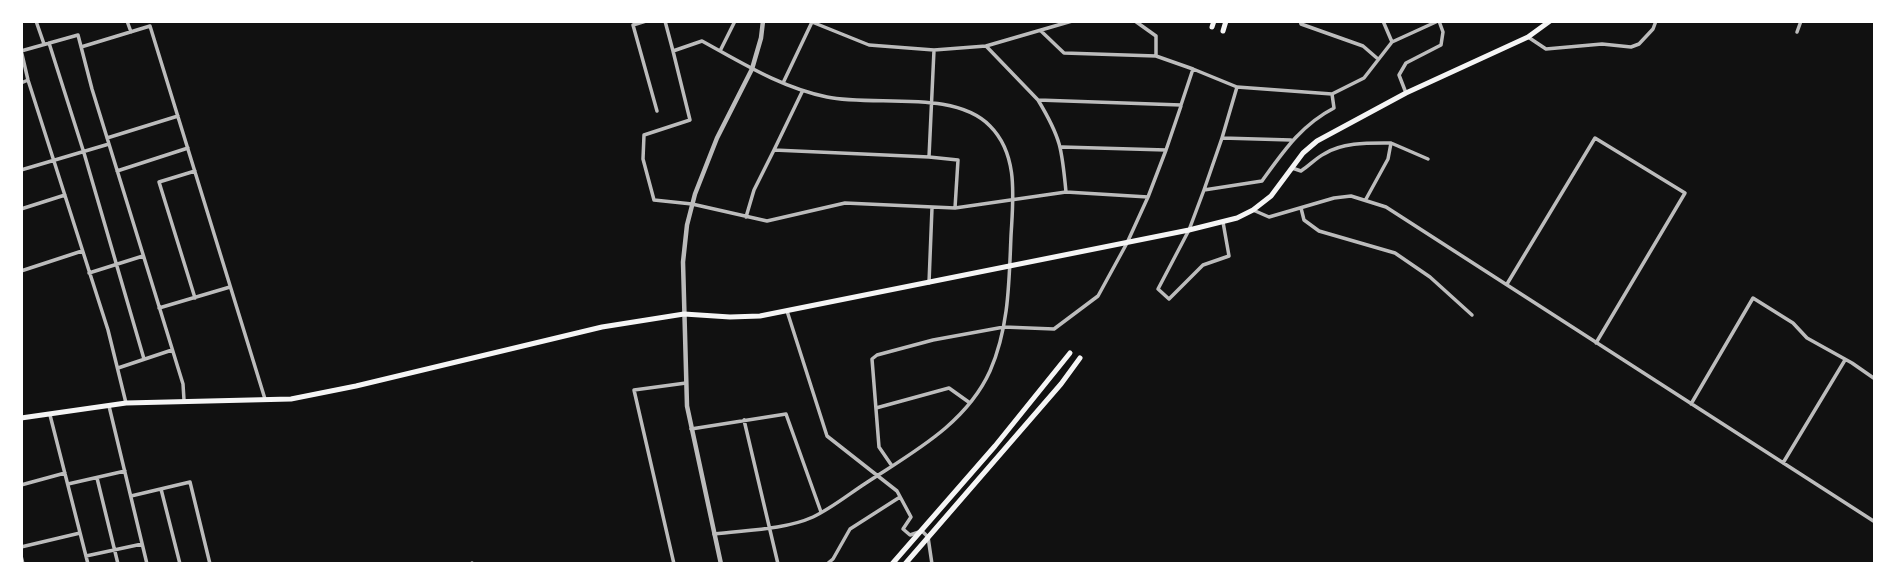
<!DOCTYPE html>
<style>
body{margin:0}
#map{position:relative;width:1896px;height:585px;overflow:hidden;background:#111;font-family:Bitter,serif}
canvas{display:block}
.frame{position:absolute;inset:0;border:23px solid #fff;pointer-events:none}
</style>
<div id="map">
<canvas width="1896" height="585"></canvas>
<div class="frame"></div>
</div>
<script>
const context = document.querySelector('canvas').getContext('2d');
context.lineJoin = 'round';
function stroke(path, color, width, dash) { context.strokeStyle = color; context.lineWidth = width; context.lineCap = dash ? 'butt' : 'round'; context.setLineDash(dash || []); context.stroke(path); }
stroke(new Path2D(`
 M36,21L44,44
 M127,21L131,32
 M646,21L633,25L657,111
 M665,21L673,51L702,41L720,51
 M1300,21L1301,24L1363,46L1378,59
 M1383,21L1392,42
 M1041,31L1064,53L1156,56V36L1135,21
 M1797,32L1801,21
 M1528,37L1546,49L1602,44L1631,47L1639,44L1653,29L1656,21
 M49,43L84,153L144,359
 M986,46L1072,21
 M81,47L150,26L265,399
 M21,50L28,80L108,330L126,403
 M21,51L78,35L92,89L183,384L184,400
 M673,51L690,120L644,135L643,159L654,200L692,204L767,221L845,203L955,208L1066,192C1062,149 1061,138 1038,100L1181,105L1193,69L1237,87
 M1156,56L1193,69
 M21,83L28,80
 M783,83L812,22L869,45L934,50
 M1406,93L1399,75L1406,63L1441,45L1443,32L1439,21
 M107,138L178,116
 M1222,138L1237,87L1332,94
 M1062,147L1166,150L1148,197L1066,192
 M774,150L802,92
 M1166,150L1181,106
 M1292,168L1301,171C1309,166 1316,158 1324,154C1343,142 1369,143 1391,143
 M21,170L109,144
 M117,171L188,148
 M1204,190L1222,138L1291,140
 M1366,199L1388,159L1391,143L1428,159
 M955,208L958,160L929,157L934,50L986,46L1038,100
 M1301,208L1304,220L1319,231L1395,253L1430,277L1472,315
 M21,209L65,195
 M1253,210L1269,217L1334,198L1351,196L1386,207L1875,522
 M746,217L754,190L774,150L929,157
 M1223,222L1229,256L1203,265L1169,299L1158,289L1189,230L1204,190L1262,181C1283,152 1301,125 1334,108L1332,94L1364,78L1392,42L1438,21
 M21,271L82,251
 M89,273L143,256
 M929,283L932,208
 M1507,284L1595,138L1685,193L1596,343
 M195,298L159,182L195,171
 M159,308L230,287
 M787,311L827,436L897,491L911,517L903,529L910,535L922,531L928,537L932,564
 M118,368L172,350
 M1691,404L1753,298L1793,323L1807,338L1852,363L1875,379
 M109,406L147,564
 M876,408L949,388L970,403
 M50,415L88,564
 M744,420L778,564
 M691,429L786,414L821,512
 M1783,463L1845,360
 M892,466L879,447L872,359L877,355L933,340L1004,327L1054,329L1098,296L1127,243L1148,197
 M97,478L118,564
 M68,484L125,471
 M21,485L65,473
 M161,489L180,564
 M131,496L190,482L210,564
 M714,534C745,530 784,530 813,517C832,508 849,494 866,483C913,452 966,424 990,371C1009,328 1009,282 1011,236C1013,199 1019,155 990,126C954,89 874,107 827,97C788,89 754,70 720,51L735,21
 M21,547L80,533
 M21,556L23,564
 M86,556L142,544
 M472,563V564
 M674,564L634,390L686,383
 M827,564L833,559L850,529L900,497`), '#bcbcbc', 3.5);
stroke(new Path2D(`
 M721,564L687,406L683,262L687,225L695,194L717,138L752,69L761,38L763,21`), '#bcbcbc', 4.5);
stroke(new Path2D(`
 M21,418L126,403L291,399L356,386L602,327L684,314L730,317L760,316L1189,230L1237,218L1253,210L1271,196L1303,153L1317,141L1406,93L1528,37L1550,21`), '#f5f5f5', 5);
stroke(new Path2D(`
 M1212,27L1214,21
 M1223,31L1226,21
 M892,564L995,446L1070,353
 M905,564L1061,384L1080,358`), '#f5f5f5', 5);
</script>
